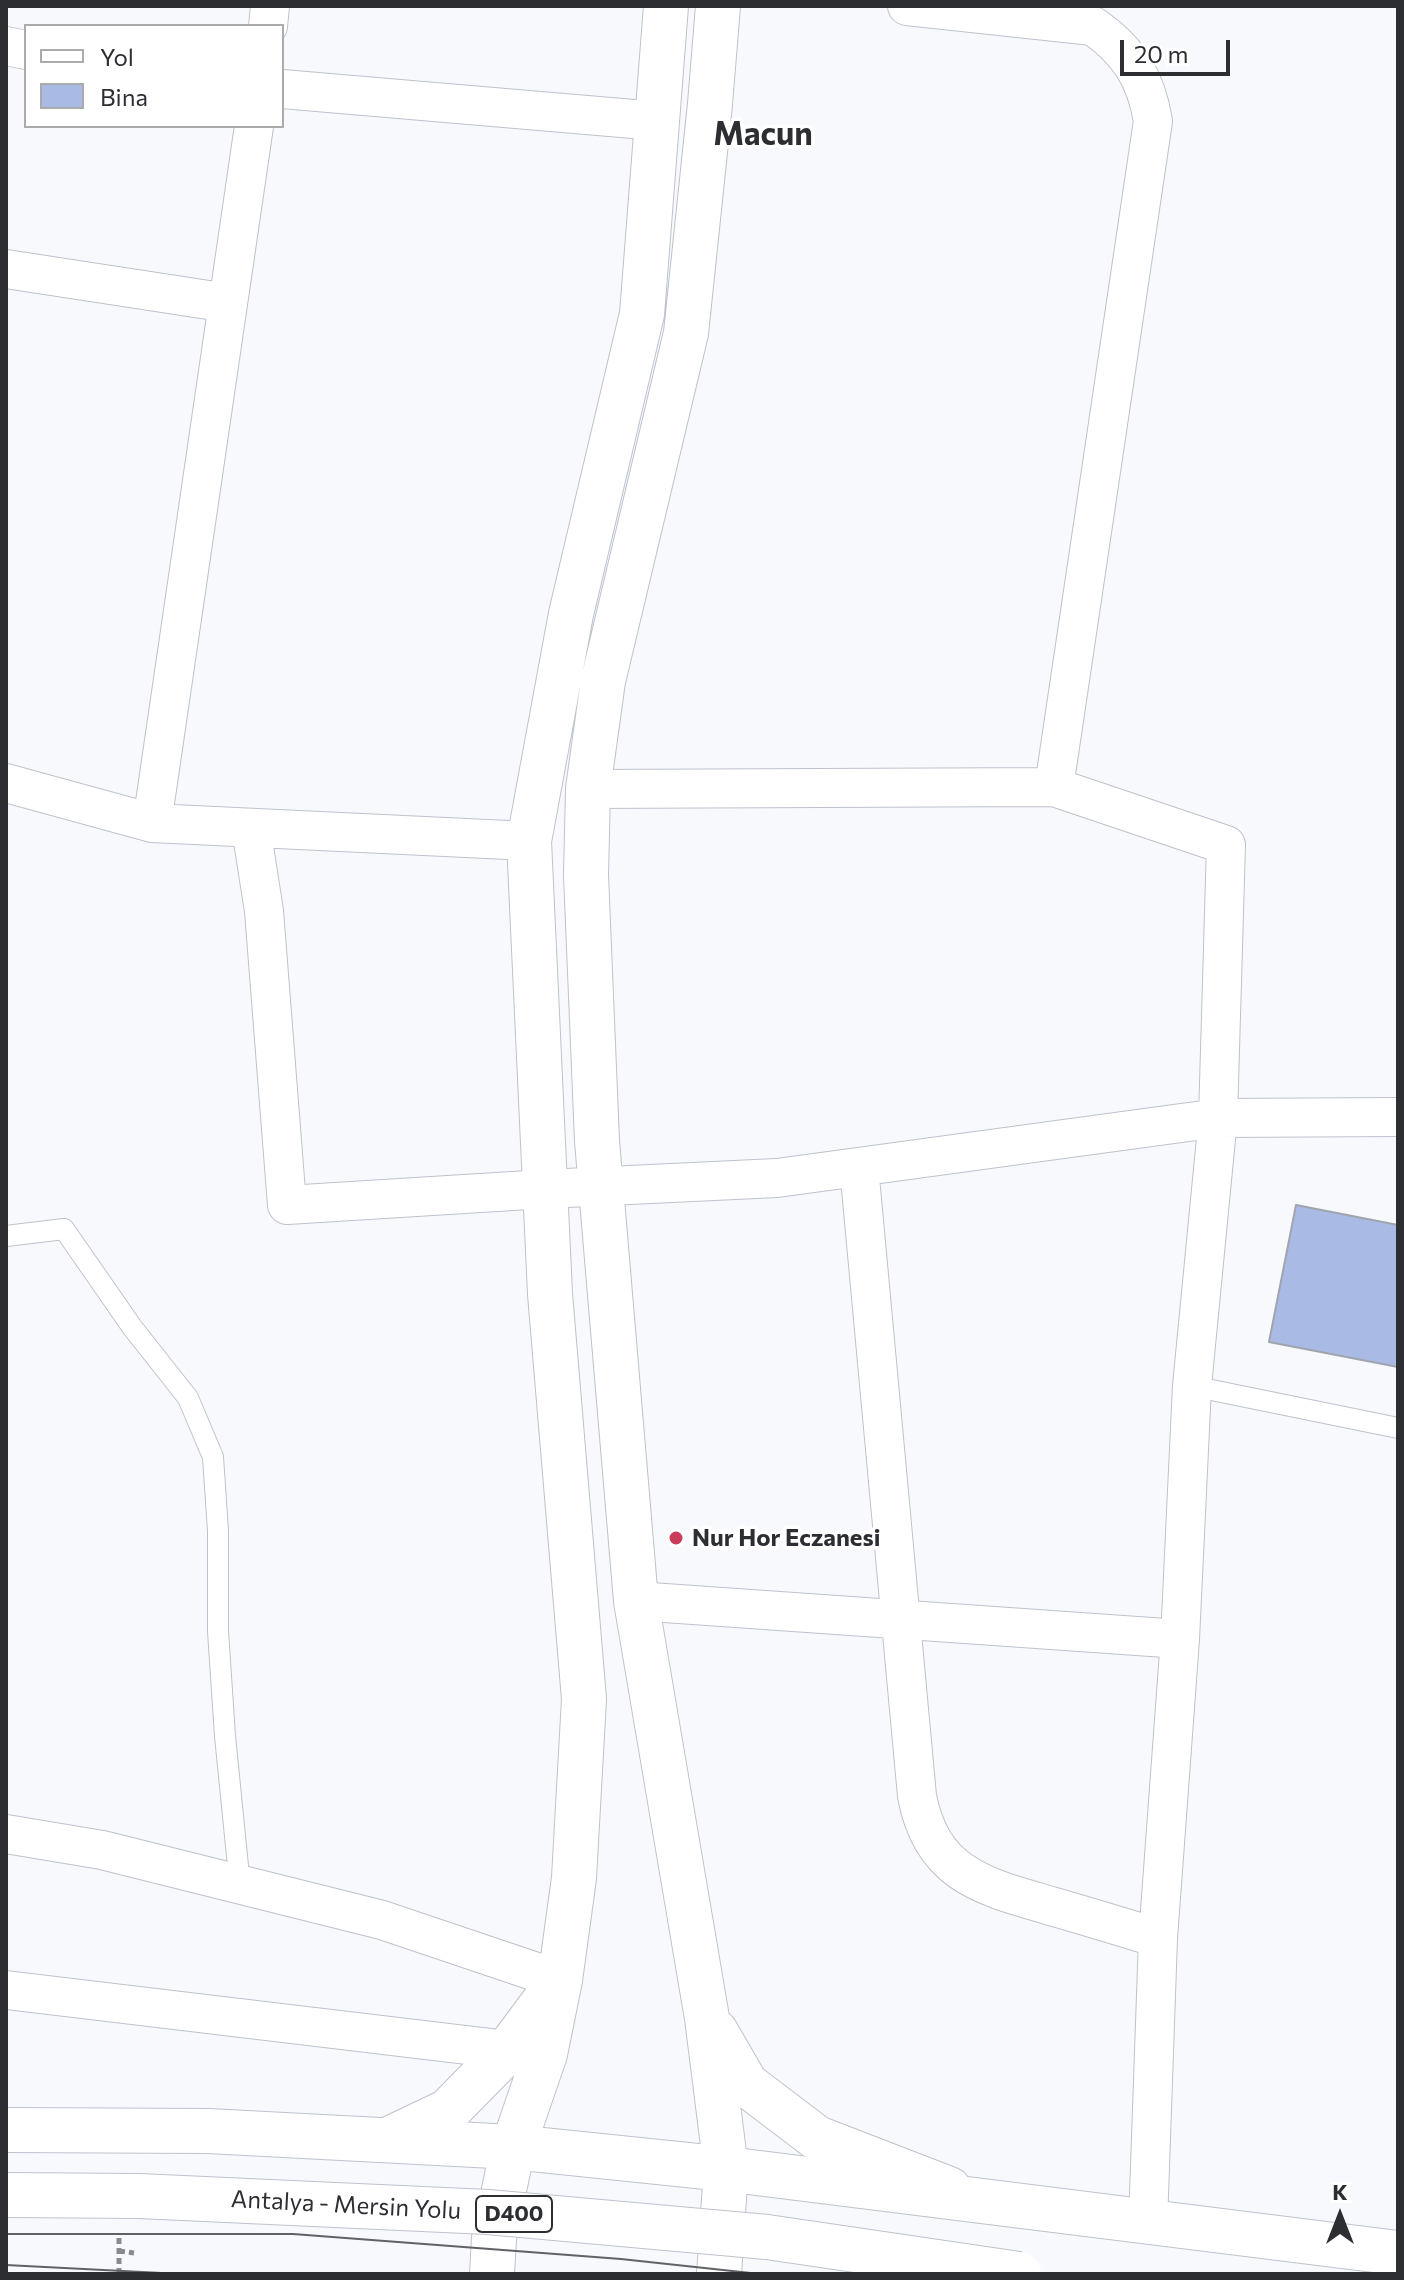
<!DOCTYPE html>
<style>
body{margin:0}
#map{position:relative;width:1404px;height:2280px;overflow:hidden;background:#f7f9fd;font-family:Commissioner,sans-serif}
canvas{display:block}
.frame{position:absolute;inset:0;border:8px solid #2c2e32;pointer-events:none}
.legend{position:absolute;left:24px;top:24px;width:260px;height:104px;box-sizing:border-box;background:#fff;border:2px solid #ababad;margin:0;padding:10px 14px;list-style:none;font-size:24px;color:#2c2e32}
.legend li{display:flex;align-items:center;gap:16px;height:40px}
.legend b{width:40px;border:2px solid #ababad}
.north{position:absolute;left:1300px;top:2176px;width:80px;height:80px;-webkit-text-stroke:6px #fff;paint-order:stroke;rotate:0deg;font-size:22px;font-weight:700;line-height:32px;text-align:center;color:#2c2e32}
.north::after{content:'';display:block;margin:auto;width:28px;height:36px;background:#2c2e32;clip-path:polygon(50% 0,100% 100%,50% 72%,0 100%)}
.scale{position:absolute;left:1120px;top:40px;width:110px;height:36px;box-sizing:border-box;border:4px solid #2c2e32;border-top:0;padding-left:10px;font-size:24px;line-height:28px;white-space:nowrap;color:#2c2e32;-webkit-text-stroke:6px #fff;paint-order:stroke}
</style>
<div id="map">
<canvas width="1404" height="2280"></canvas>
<div class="frame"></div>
<ul class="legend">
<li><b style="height:10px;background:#fff"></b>Yol</li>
<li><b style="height:22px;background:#a9bbe4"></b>Bina</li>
</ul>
<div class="north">K</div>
<div class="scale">20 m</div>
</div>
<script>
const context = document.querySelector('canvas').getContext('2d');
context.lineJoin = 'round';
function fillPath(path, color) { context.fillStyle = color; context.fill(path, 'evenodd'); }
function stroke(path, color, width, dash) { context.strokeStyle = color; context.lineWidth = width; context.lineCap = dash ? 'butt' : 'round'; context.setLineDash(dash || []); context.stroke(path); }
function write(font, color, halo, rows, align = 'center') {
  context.font = font + ' Commissioner,sans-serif'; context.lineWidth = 7; context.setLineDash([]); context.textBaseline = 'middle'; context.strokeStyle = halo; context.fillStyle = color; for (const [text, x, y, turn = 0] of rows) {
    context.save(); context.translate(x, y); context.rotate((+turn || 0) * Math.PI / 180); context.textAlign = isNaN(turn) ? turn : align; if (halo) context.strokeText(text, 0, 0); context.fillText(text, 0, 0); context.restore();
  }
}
const building = new Path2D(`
 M1296,1205L1398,1225V1367L1269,1342Z`);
fillPath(building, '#a9bbe4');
stroke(building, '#a0a4ae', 2);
const service = new Path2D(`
 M6,1236L64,1229L132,1327L188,1398L213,1457L218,1531V1631L225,1736L240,1886
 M1192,1386L1398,1428`);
const minor = new Path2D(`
 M907,6L1093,26C1128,50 1146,78 1153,121L1054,787
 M268,26L270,6
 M6,46L26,50
 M282,89L657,121
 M6,269L228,303
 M6,783L152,823L529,841
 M588,789L1054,787L1226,845L1218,1118L1192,1386L1180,1639L1158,1938L1148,2223
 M152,823L254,126
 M251,828L264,911L287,1205L545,1189L777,1178L1218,1118L1398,1117
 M859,1167L917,1796C932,1875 983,1886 1051,1906C1086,1916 1122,1927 1158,1938
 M636,1601L1180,1639
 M6,1834L102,1850L382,1920L560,1980
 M6,1990L508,2050`);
const tertiary = new Path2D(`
 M718,6L710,104L686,333L603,681L588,789L586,875L597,1141L636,1601L707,2018L726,2169
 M716,2032L746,2084L817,2138L949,2189
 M387,2140L448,2111L508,2050L551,1992
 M513,2147L545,2054L560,1980L574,1878L584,1699L550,1294L529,841L571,614L642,314L666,6`);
const secondary = new Path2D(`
 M6,2130L208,2131L513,2147L726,2169L1398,2253
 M492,2274L494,2238L513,2147
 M719,2274L726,2169`);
stroke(service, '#bec2cd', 22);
stroke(minor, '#bec2cd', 40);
stroke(tertiary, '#bec2cd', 46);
stroke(secondary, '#bec2cd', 46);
stroke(new Path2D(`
 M119,2251L134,2253
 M119,2274V2235`), '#898b8f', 5, [6, 4]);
stroke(service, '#fff', 20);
stroke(minor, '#fff', 38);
stroke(tertiary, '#fff', 44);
stroke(secondary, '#fff', 44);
stroke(new Path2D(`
 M6,2234H293L621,2259L760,2274
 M6,2265L181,2274`), '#606266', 2);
const trunkBridge = new Path2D(`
 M6,2195L139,2196L488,2212L767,2237L1019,2274`);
stroke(trunkBridge, '#bec2cd', 46, []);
stroke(trunkBridge, '#fff', 44);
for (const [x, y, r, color] of [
 [676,1538,8,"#cb3c5b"]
]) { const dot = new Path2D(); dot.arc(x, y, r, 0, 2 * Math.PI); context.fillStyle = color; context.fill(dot); stroke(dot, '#fff', 3); }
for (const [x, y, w] of [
 [514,2214,76]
]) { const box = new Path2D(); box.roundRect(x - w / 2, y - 18, w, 36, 6); context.fillStyle = '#fff'; context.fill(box); stroke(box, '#2c2e32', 2); }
write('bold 22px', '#2c2e32', null, [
 ["D400",514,2214]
]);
write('bold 24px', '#2c2e32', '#fff', [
 ["Nur Hor Eczanesi",692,1538]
], 'left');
write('24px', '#2c2e32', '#fff', [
 ["Antalya - Mersin Yolu",346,2205,3]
]);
write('bold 32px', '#2c2e32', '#fff', [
 ["Macun",763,134]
]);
</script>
